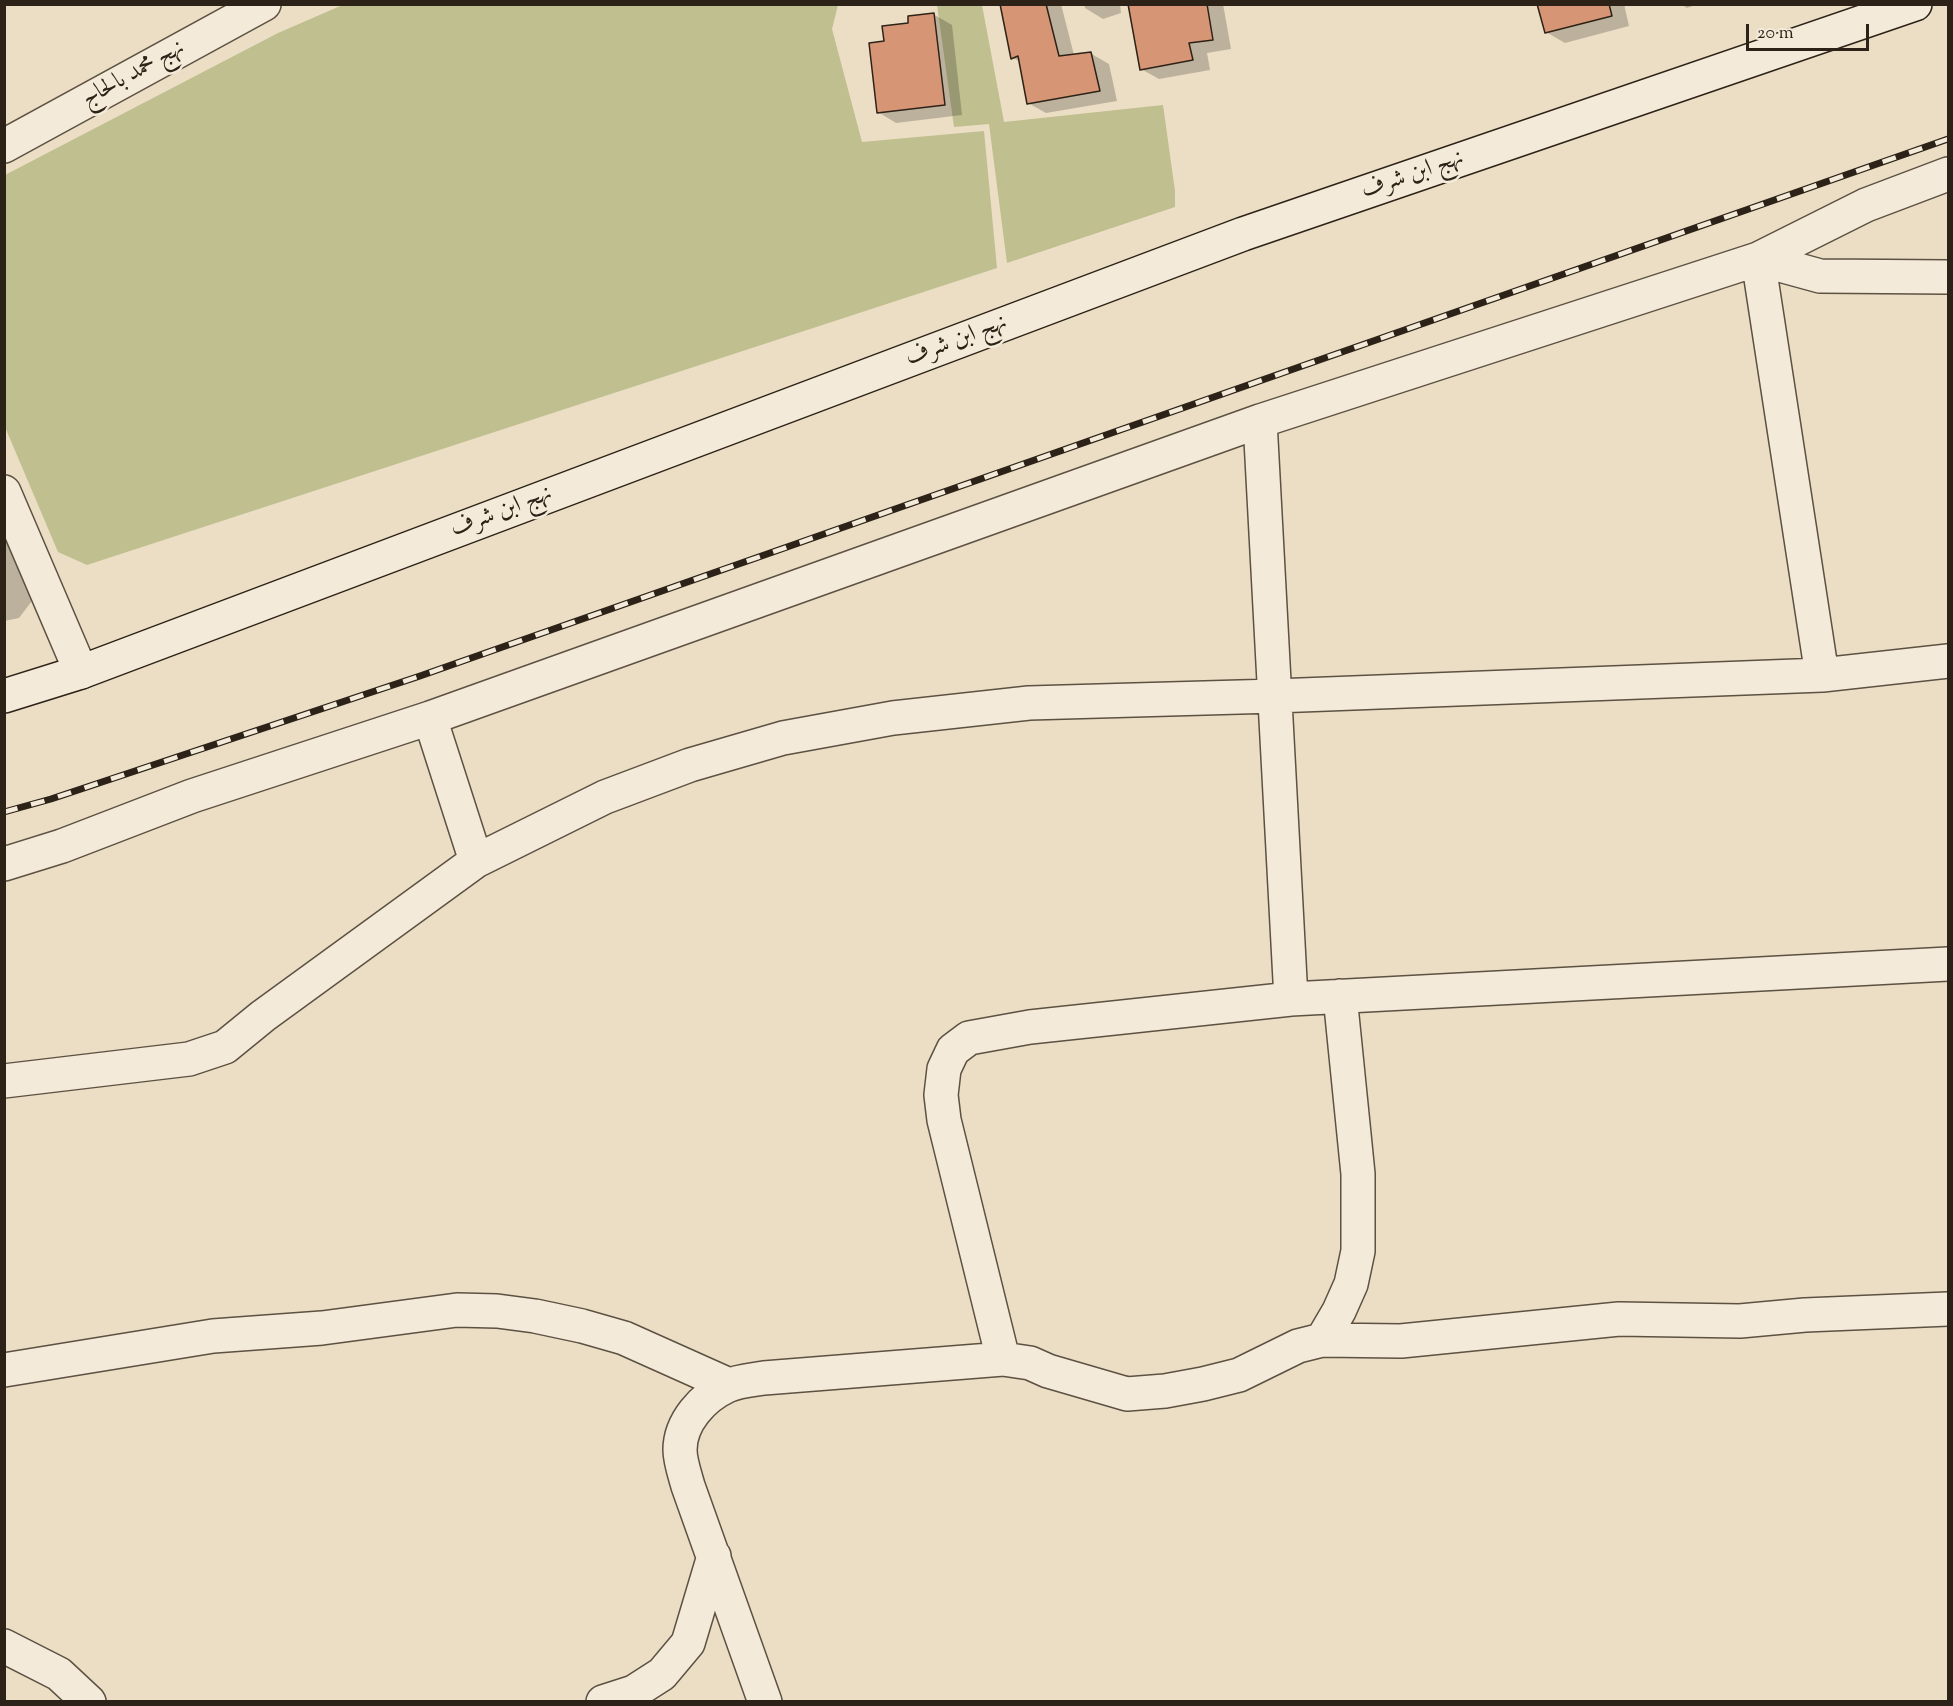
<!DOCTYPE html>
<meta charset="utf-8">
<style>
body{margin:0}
#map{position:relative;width:1953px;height:1706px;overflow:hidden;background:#ecdec4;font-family:"Sorts Mill Goudy",serif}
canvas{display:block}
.frame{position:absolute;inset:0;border:6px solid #2c2217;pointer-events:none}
.scale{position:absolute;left:1746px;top:24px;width:123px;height:27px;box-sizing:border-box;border:3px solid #2c2217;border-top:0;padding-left:8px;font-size:18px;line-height:21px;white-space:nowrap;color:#2c2217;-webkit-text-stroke:4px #f3ead9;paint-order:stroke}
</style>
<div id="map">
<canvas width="1953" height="1706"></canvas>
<div class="frame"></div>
<div class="scale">20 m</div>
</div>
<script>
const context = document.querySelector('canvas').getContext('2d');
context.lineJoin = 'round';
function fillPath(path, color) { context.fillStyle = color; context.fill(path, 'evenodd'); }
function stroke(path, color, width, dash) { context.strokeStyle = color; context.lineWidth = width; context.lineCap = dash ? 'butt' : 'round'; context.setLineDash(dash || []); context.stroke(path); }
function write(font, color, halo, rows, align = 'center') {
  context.font = font + ' "Sorts Mill Goudy",Amiri,serif'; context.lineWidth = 5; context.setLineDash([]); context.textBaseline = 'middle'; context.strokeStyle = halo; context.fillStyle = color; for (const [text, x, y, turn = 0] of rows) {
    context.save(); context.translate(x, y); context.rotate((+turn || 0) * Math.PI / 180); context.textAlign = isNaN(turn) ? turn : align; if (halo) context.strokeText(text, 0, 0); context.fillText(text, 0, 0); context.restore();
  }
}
fillPath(new Path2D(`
 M345,4L838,5L832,29L862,142L984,131L997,268L87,565L58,552L5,427V175L278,33Z
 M937,5H982L1004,122L1163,105L1175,191V207L1007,263L989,124L954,127Z`), '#bfbf8f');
fillPath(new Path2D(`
 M1002,4H1061L1074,55L1090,53L1109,64L1117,101L1046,113L1028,103L1021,62L1013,58Z
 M1084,4H1120L1121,13L1103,19L1085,8Z
 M1129,4H1223L1231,49L1207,53L1210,70L1159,79L1141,69Z
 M1539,4H1624L1629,26L1565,43L1546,32Z
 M1681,4H1698L1687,8Z
 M933,14L952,25L962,115L896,123L878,112L910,24Z
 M4,511L38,593L19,618L4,621Z`), '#0003');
const building = new Path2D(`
 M1000,4H1046L1059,56L1091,52L1100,91L1027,104L1018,56L1011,59Z
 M1128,4H1207L1213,40L1189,43L1193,60L1140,70Z
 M1537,4H1609L1612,16L1545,33Z
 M934,13L945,105L877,113L869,43L884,41L882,26L908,23V16Z`);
fillPath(building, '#d69675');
stroke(building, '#2c2217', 1.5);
const street = new Path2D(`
 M4,146L264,4
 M1260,421L1291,999
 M4,492L81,672
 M1822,675L1758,259L1866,205L1948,174
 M430,718L476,861
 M4,864L62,846L192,796L430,718L1260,421L1758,259L1820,276L1948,277
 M4,1081L189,1059L225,1047L263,1016L476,861L605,797L690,765L783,738L893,718L1029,703L1275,696L1822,675L1948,661
 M1322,1340L1339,1311L1351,1284L1358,1251V1174L1340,996
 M1003,1359L944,1120L941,1095L944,1069L953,1050L969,1038L1030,1027L1291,999L1948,964
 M4,1370L213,1336L322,1328L457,1310L497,1311L535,1316L582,1326L624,1338L729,1385
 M4,1646L59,1674L89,1702
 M603,1702L634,1692L662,1674L688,1643L714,1556
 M765,1702L688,1486C685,1475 680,1461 680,1450C680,1422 703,1397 727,1386C738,1381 752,1380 764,1378L1003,1359L1030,1363L1048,1371L1127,1394L1165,1391L1203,1384L1239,1375L1298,1346L1322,1340L1401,1341L1619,1319L1740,1321L1805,1315L1948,1309`);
const secondary = new Path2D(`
 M4,696L81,672L1243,234L1915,4`);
stroke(street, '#5c5142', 36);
stroke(secondary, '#2c2217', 36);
stroke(street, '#f3ead9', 33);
stroke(secondary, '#f3ead9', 33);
const rail = new Path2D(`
 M4,812L51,799L420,676L1948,139`);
stroke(rail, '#2c2217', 7);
stroke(rail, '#f3ead9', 4.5, [14]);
write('24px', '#2c2217', '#f3ead9', [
 ["نهج محمد بالحاج",134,75,-29],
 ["نهج ابن شرف",1413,176,-19],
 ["نهج ابن شرف",957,342,-21],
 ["نهج ابن شرف",502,513,-21]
]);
</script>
